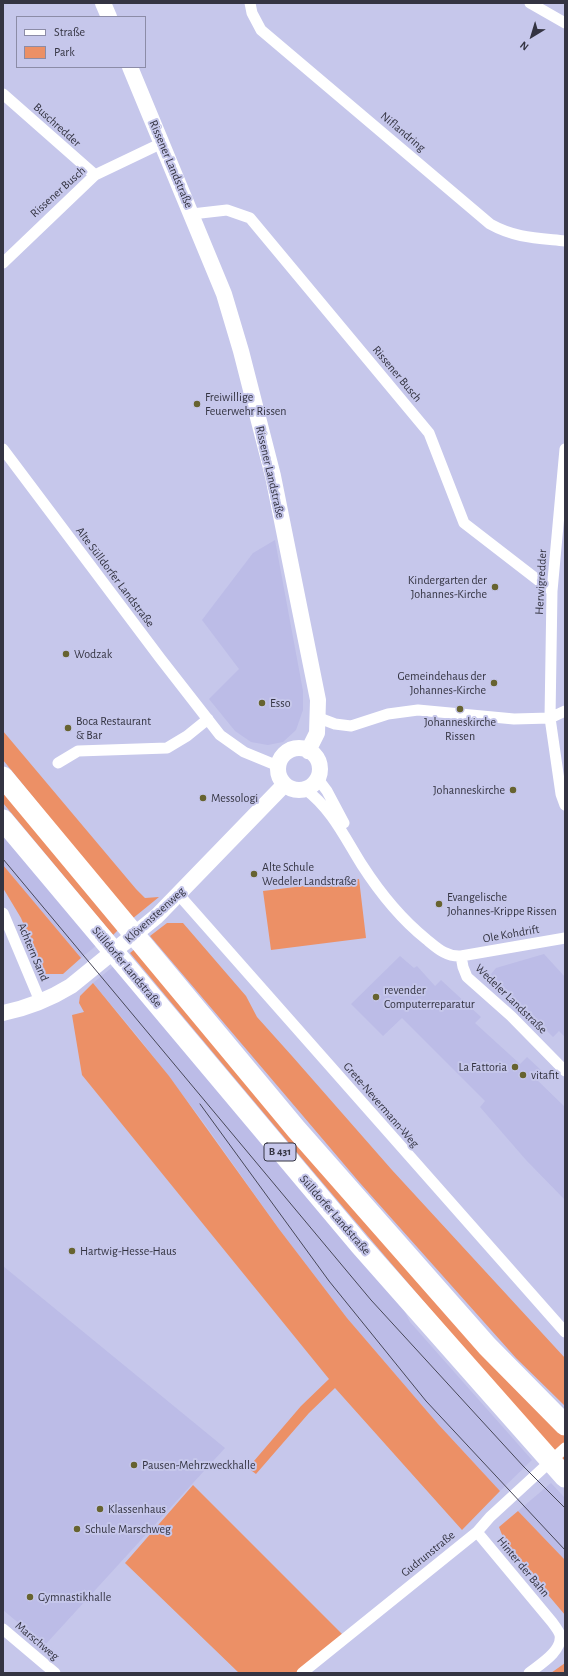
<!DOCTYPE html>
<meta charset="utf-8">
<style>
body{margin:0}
#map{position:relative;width:568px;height:1676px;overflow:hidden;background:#c6c7eb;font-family:"Alegreya Sans",sans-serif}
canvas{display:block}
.frame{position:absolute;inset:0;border:4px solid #343442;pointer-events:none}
.legend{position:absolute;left:16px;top:16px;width:130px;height:52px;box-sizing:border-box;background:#c6c7eb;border:1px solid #8c8ca7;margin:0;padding:5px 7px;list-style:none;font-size:12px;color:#343442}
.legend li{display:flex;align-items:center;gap:8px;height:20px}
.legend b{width:20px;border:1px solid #8c8ca7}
.north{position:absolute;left:512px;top:16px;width:40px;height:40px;-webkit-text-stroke:3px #c6c7eb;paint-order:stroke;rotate:218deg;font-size:11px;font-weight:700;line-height:16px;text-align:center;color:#343442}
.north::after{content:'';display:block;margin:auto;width:14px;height:18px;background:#343442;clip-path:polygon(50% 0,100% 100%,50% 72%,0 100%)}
</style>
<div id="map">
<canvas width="568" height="1676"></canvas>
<div class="frame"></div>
<ul class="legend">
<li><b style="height:5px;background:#fff"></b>Straße</li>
<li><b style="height:11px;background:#ec9066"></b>Park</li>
</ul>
<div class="north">N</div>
</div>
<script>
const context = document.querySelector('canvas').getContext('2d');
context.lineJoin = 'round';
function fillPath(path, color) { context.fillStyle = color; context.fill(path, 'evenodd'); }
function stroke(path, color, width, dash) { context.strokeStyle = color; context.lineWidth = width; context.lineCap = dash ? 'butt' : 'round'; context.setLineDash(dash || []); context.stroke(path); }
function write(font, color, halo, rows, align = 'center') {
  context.font = font + ' "Alegreya Sans",sans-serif'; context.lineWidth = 4; context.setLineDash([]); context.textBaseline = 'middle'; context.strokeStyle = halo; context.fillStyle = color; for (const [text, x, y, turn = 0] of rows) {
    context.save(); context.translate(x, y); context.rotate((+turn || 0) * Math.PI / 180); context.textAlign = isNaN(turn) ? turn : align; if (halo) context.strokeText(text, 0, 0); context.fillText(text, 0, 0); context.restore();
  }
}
fillPath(new Path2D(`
 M275,540L303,691V710L296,730L283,742L268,745L251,742L235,731L209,699L239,669L202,620L253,553Z
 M3,836L97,945L81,958L3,865Z
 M544,954L565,977V1037L559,1031L553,1037L522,1006L518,1009L500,991L491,974L496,968Z
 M400,956L414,968L417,966L435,986L441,980L481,1017L475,1023L520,1064L527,1057L542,1071L535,1078L565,1107V1200L526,1160L480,1107L485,1101L402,1018L383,1036L351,1004Z
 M115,965L401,1304L410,1322L532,1460L500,1491L438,1424L347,1318L279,1229L204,1123L139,1038L93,983Z
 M3,1266L225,1448L45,1645L3,1610Z
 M551,1483L565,1498V1560L518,1511Z`), '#bcbce7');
fillPath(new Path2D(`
 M3,731L136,889L145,898L159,897L132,919L3,760Z
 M3,790L119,929L113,935L3,803Z
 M3,865L81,958L63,974H44L21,918L3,888Z
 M359,879L366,938L271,950L263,891Z
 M167,923H183L246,996L257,1017L292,1056L392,1170L565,1358V1406L516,1358L360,1183L150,936Z
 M136,948L565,1431V1464C417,1296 273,1125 130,953Z
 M93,983L169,1076L279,1229L347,1318L438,1424L500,1491L462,1530L335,1388L309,1413L256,1474L248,1468L301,1406L329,1379L82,1075L72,1015L84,1012L79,1003L80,996Z
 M193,1485L346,1638L302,1673H239L125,1563Z
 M518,1511L565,1560V1615L506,1545L499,1527Z
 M565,1663V1673H551Z`), '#ec9066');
stroke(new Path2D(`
 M250,3L252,13L261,30L490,224C515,238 537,238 565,241
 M530,3L565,23
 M3,94L95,175
 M192,214L227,210L250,218L429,433L464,523L552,591
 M3,263L95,175L162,143
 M3,449L160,658L220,735L244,752L278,766
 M565,449L552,591L550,718L561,794L565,805
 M319,718L335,724L351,726L388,714L418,710L514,719L550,718L565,711
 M58,763L78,751L167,748L187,736L208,719
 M318,779L327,791L344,823
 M305,789C332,809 345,838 362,865C380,893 400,918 426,939C437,948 446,957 461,956L565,938
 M179,895L565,1332
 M3,913L40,1001
 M461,956L463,967L467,977L511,1016L565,1071
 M477,1532L552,1622C555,1626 559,1631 560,1635C563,1651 539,1665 529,1673
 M3,1629L55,1673
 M302,1673L477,1532L490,1517L565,1448`), '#fff', 11);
stroke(new Path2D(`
 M103,3L109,17
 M130,67L224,294L241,351L273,476L318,700L317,733L308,751
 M278 769a21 21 0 1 1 42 0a21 21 0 1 1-42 0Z
 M3,1013C27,1008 50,999 71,986L157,916L284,785`), '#fff', 16);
stroke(new Path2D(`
 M3,777L296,1129L487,1346L565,1425
 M3,820L360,1245L565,1477`), '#fff', 21);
stroke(new Path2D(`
 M3,859L371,1300L524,1467L565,1508
 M200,1104L329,1281L426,1401L565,1550`), '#484859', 1);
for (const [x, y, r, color] of [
 [197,404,4,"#676330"],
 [495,587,4,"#676330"],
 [66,654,4,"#676330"],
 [494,683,4,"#676330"],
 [262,703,4,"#676330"],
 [460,709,4,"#676330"],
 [68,728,4,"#676330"],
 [513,790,4,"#676330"],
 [203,798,4,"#676330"],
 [254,874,4,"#676330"],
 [439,904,4,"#676330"],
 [376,997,4,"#676330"],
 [515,1067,4,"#676330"],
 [523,1075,4,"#676330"],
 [72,1251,4,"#676330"],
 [134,1465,4,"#676330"],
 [100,1509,4,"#676330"],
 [77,1529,4,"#676330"],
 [30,1597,4,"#676330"]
]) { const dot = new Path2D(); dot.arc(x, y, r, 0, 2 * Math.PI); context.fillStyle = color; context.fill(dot); stroke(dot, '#c6c7eb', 1.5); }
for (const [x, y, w] of [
 [280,1152,32]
]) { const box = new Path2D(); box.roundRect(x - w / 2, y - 9, w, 18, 3); context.fillStyle = '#c6c7eb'; context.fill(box); stroke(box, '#343442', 1); }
write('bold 11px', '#343442', null, [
 ["B 431",280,1152]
]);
write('12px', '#343442', '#c6c7eb', [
 ["Buschredder",57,125,42],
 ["Niflandring",403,132,40],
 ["Rissener Landstraße",171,164,67],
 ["Rissener Busch",58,192,-42],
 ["Rissener Busch",397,374,50],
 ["Rissener Landstraße",270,472,77],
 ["Alte Sülldorfer Landstraße",115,577,53],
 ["Herwigredder",541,582,-87],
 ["Klövensteenweg",155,915,-42],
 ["Ole Kohdrift",511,934,-10],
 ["Achtern Sand",33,952,67],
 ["Sülldorfer Landstraße",127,967,50],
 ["Wedeler Landstraße",511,999,44],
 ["Grete-Nevermann-Weg",381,1105,49],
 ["Sülldorfer Landstraße",335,1215,49],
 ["Gudrunstraße",428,1554,-39],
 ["Hinter der Bahn",523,1567,50],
 ["Marschweg",37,1641,40]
]);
write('12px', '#343442', '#c6c7eb', [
 ["Freiwillige",205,397],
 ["Feuerwehr Rissen",205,411],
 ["Kindergarten der",487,580,"right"],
 ["Johannes-Kirche",487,594,"right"],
 ["Wodzak",74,654],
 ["Gemeindehaus der",486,676,"right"],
 ["Johannes-Kirche",486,690,"right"],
 ["Esso",270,703],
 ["Boca Restaurant",76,721],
 ["& Bar",76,735],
 ["Johanneskirche",460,722,"center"],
 ["Rissen",460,736,"center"],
 ["Johanneskirche",505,790,"right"],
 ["Messologi",211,798],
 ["Alte Schule",262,867],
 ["Wedeler Landstraße",262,881],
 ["Evangelische",447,897],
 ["Johannes-Krippe Rissen",447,911],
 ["revender",384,990],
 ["Computerreparatur",384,1004],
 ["La Fattoria",507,1067,"right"],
 ["vitafit",531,1075],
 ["Hartwig-Hesse-Haus",80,1251],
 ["Pausen-Mehrzweckhalle",142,1465],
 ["Klassenhaus",108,1509],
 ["Schule Marschweg",85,1529],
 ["Gymnastikhalle",38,1597]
], 'left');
</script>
